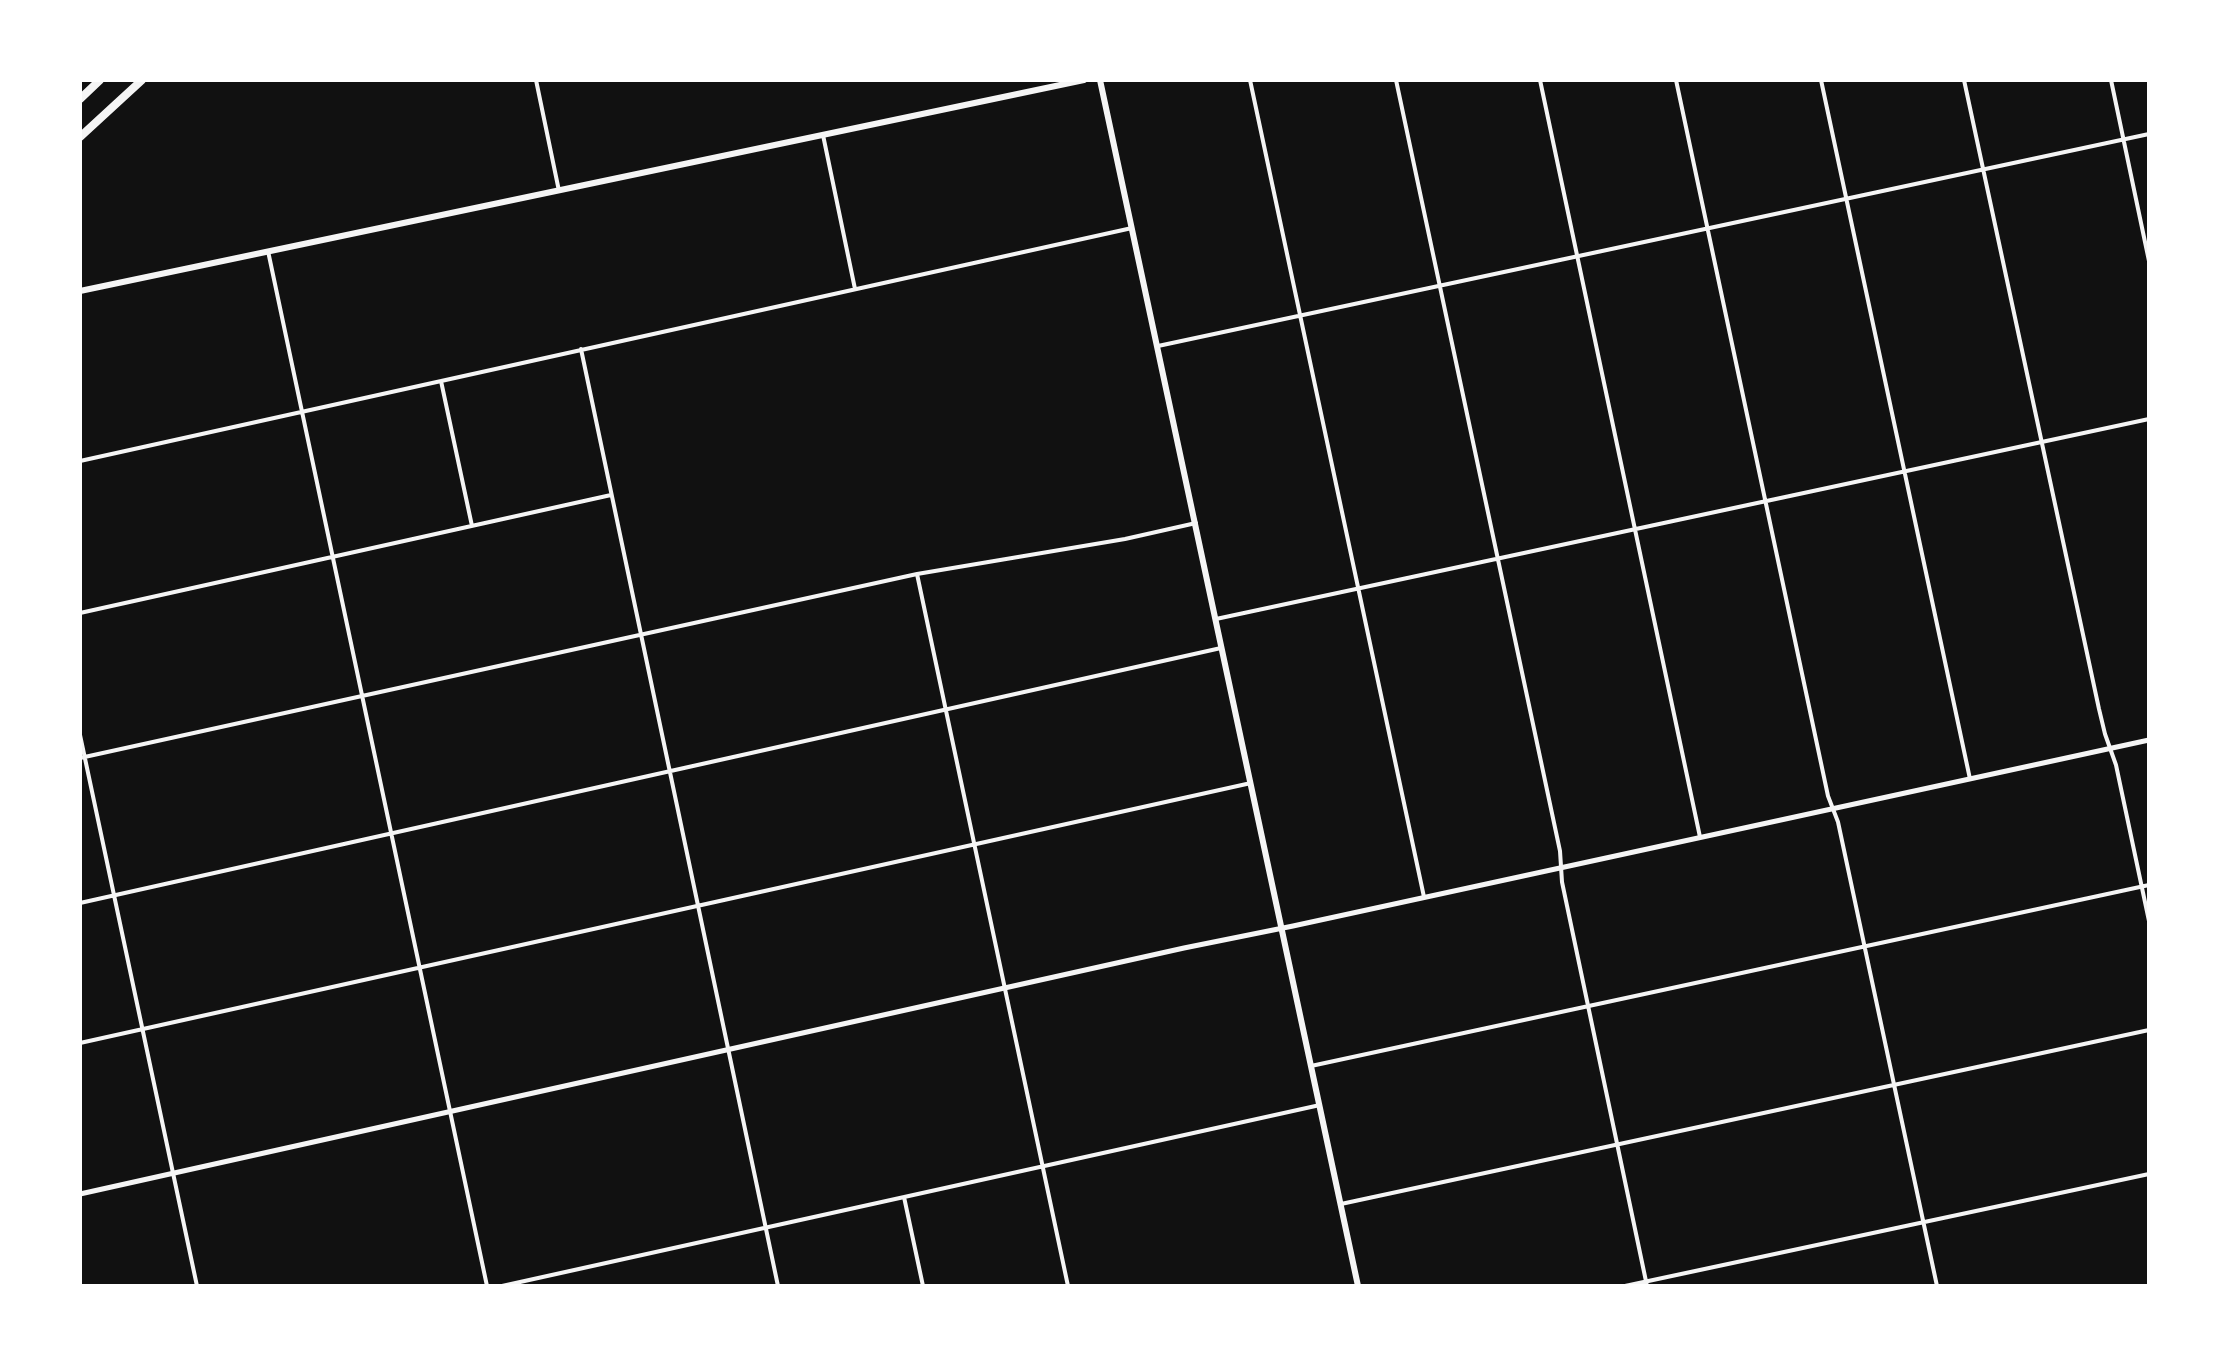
<!DOCTYPE html>
<style>
body{margin:0}
#map{position:relative;width:2229px;height:1366px;overflow:hidden;background:#111;font-family:"Open Sans",sans-serif}
canvas{display:block}
.frame{position:absolute;inset:0;border:82px solid #fff;pointer-events:none}
</style>
<div id="map">
<canvas width="2229" height="1366"></canvas>
<div class="frame"></div>
</div>
<script>
const context = document.querySelector('canvas').getContext('2d');
context.lineJoin = 'round';
function stroke(path, color, width, dash) { context.strokeStyle = color; context.lineWidth = width; context.lineCap = dash ? 'butt' : 'round'; context.setLineDash(dash || []); context.stroke(path); }
stroke(new Path2D(`
 M536,80L559,191
 M1250,80L1424,897
 M1396,80L1560,851L1562,882L1647,1286
 M1540,80L1700,837
 M1676,80C1728,318 1778,557 1828,796L1838,822L1937,1286
 M1821,80L1970,779
 M1964,80L2099,709L2105,734L2116,765L2149,921
 M2111,80L2149,261
 M823,135L855,289
 M268,251L487,1286
 M1158,346L2149,134
 M581,349L778,1286
 M441,381L472,526
 M80,461L1132,228
 M917,574L1068,1286
 M80,613L611,495
 M1216,619L2149,419
 M80,735L197,1286
 M80,758L917,574L1125,539L1196,523
 M80,903L1221,648
 M80,1043L1251,783
 M1311,1066L2149,885
 M904,1197L923,1286
 M1341,1204L2149,1030
 M502,1286L1320,1105
 M1625,1286L2149,1174`), '#f5f5f5', 4);
stroke(new Path2D(`
 M80,1194L1184,948L1293,926L2149,740`), '#f5f5f5', 5);
stroke(new Path2D(`
 M1100,80L1358,1286
 M80,291L1084,80`), '#f5f5f5', 6);
stroke(new Path2D(`
 M80,99L100,80
 M80,137L142,80`), '#f5f5f5', 8);
</script>
